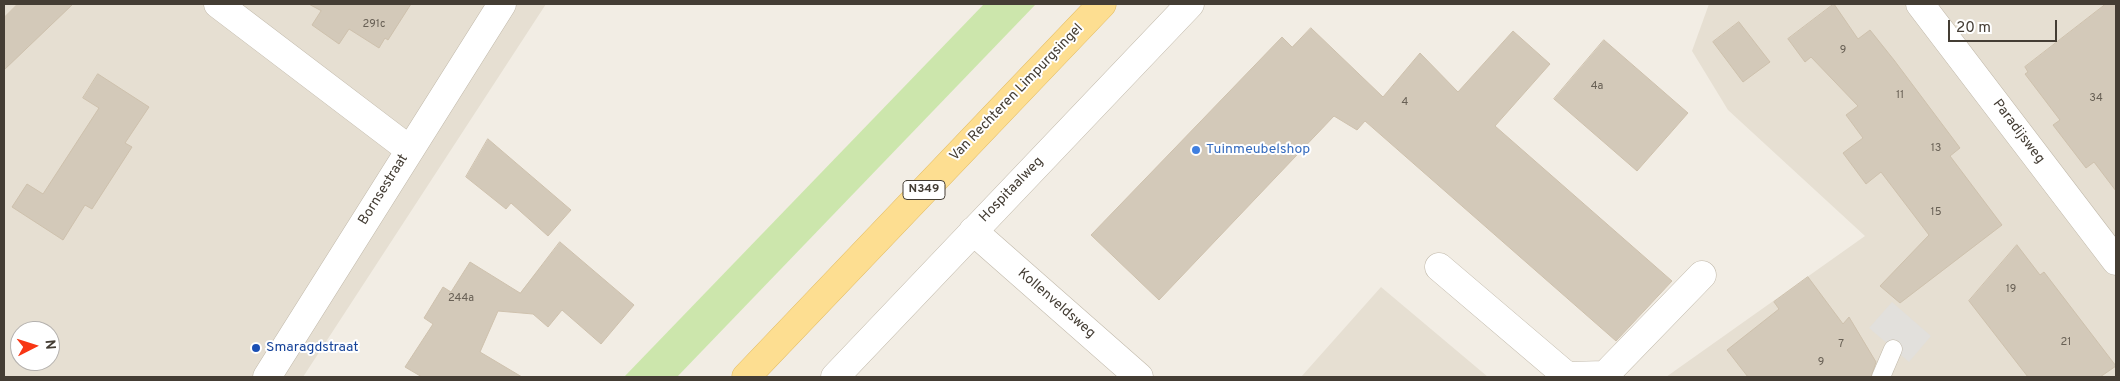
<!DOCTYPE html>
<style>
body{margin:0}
#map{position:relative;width:2120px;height:381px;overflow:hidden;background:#f2ede4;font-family:Overpass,sans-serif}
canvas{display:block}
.frame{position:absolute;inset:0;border:5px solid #443d34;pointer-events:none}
.north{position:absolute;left:10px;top:321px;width:50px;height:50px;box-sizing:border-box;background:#fff;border:1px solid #b4b1ae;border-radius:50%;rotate:85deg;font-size:14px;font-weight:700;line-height:20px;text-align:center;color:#443d34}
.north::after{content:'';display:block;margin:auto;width:18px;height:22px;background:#f83614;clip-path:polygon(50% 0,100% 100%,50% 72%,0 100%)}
.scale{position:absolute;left:1948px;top:20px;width:109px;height:22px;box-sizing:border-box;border:2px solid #443d34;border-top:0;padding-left:6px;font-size:15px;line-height:18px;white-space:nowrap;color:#443d34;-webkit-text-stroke:4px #fff;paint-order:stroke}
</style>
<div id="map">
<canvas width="2120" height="381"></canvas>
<div class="frame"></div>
<div class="north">N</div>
<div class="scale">20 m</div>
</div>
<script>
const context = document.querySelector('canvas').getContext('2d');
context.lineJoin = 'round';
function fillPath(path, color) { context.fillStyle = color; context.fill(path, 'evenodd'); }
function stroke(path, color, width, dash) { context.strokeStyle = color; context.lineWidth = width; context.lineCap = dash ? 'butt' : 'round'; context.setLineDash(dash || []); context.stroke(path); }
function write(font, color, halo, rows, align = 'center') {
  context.font = font + ' Overpass,sans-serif'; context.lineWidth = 4; context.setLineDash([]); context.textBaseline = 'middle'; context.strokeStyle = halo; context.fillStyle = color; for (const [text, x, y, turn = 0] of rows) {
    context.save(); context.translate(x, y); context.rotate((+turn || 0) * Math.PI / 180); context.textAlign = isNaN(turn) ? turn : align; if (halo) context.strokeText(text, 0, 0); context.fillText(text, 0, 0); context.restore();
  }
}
fillPath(new Path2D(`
 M4,4H546L303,377H4ZM20,331H50V361H20Z
 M1709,4H2116V377H1666L1865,236L1728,110L1692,51Z
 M1381,287L1488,377H1301Z`), '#e6dfd2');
fillPath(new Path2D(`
 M984,4H1036L677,377H624Z`), '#cce6ac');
fillPath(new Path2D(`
 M1892,302L1931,336L1909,362L1869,328Z`), '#e2e0dc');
const building = new Path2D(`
 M18,4H73L4,70V18Z
 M309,4H411L388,40L385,38L379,48L349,29L339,44L312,25L321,11Z
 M1834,4L1858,39L1870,30L1894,60L1960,148L1950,156L2002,225L1900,303L1880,286L1929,235L1881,172L1866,184L1843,153L1863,138L1846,115L1858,106L1811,57L1805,62L1788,39Z
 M2106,4H2116V191L2094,162L2086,168L2053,125L2060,120L2025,74L2028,72L2025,67Z
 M1739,22L1770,62L1743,82L1713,42Z
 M1311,28L1383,97L1420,53L1458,92L1513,31L1550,64L1495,126L1672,281L1616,341L1365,121L1357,130L1334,116L1159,300L1091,235L1282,37L1292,47Z
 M1604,40L1688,113L1637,171L1554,99Z
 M98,74L149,107L125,143L132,147L92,209L85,205L63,240L12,207L27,184L43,194L99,108L83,98Z
 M488,139L571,210L548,236L511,203L506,209L466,177Z
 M560,242L634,305L601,344L562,310L548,327L533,314L498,311L480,352L522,377H422L405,367L433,324L424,318L443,287L451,292L470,262L520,293Z
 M2017,245L2040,275L2044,272L2116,366L2100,377H2028L1969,301Z
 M1808,277L1843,324L1849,317L1876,362L1871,377H1748L1727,350L1779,309L1774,302Z`);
fillPath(building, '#d3c9b9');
stroke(building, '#cec1ad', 1);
const lane = new Path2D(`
 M1881,377L1893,349`);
const street = new Path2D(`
 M218,4L410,150
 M1920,4L2116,261
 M973,231L1139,377
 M1439,267L1567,376L1605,375L1702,275
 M267,377L502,4
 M835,377L1190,4`);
const primary = new Path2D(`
 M746,377L1102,4`);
stroke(lane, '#c0b8a9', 19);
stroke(street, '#c0b8a9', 29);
stroke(primary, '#e2bb61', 29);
stroke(lane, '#fff', 18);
stroke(street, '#fff', 28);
stroke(primary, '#fdde91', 28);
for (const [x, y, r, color] of [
 [1196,150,5,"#3f7fe0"],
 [256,348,5,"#1a4fb4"]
]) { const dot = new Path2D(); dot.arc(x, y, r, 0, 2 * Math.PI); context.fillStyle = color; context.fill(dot); stroke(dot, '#fff', 2); }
write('11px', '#686055', null, [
 ["291c",374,25],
 ["9",1843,51],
 ["4a",1597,87],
 ["11",1900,96],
 ["34",2096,99],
 ["4",1405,103],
 ["13",1936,149],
 ["15",1936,213],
 ["19",2011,290],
 ["244a",461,299],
 ["21",2066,343],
 ["7",1841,345],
 ["9",1821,363]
]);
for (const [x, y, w] of [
 [924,190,42]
]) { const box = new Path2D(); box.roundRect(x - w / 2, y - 9.5, w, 19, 4); context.fillStyle = '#fff'; context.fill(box); stroke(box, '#443d34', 1); }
write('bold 12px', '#443d34', null, [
 ["N349",924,190]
]);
write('14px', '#443d34', '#fff', [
 ["Van Rechteren Limpurgsingel",1017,93,-46],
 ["Paradijsweg",2018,132,53],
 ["Bornsestraat",384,190,-58],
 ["Hospitaalweg",1012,190,-46],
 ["Kollenveldsweg",1056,304,41]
]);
write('14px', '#366cbe', '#fff', [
 ["Tuinmeubelshop",1206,150]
], 'left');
write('14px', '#164399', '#fff', [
 ["Smaragdstraat",266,348]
], 'left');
</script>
